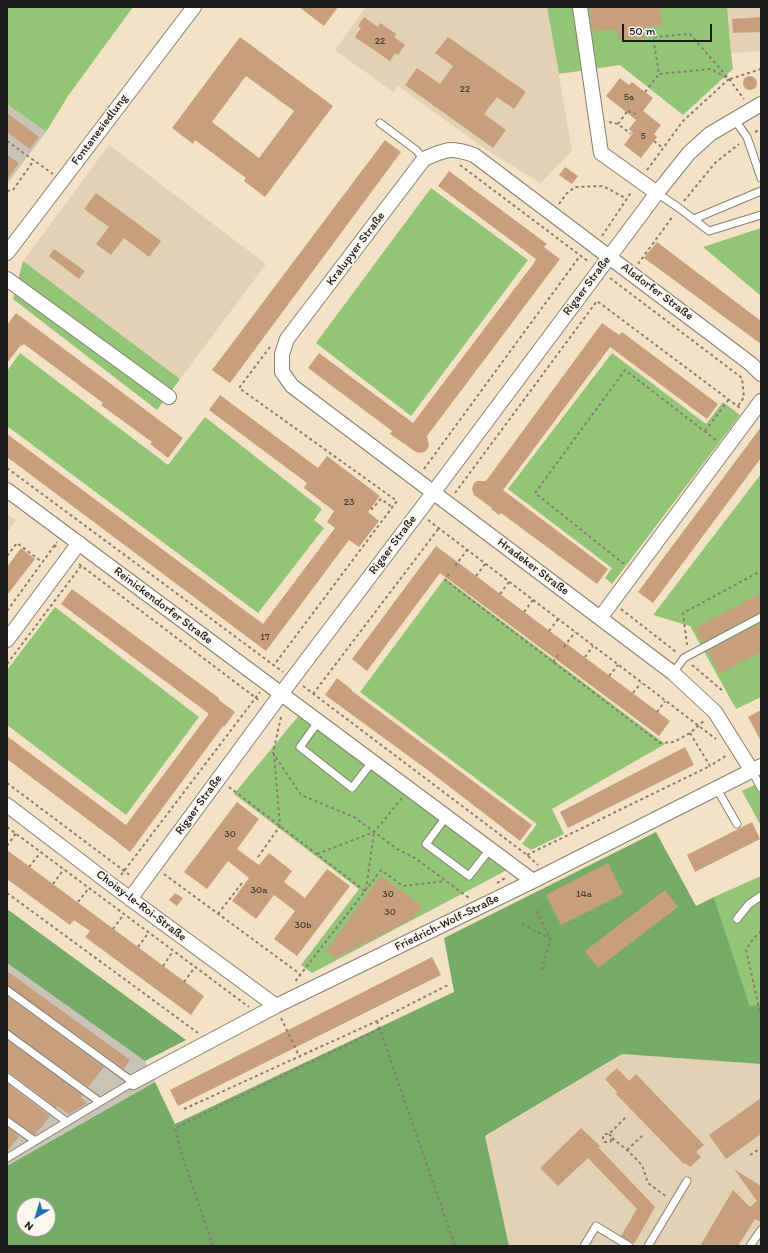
<!DOCTYPE html>
<meta charset="utf-8">
<style>
body{margin:0}
#map{position:relative;width:768px;height:1253px;overflow:hidden;background:#f3e2c6;font-family:Itim,sans-serif}
canvas{display:block}
.frame{position:absolute;inset:0;border:8px solid #1c1c1c;pointer-events:none}
.north{position:absolute;left:16px;top:1197px;width:40px;height:40px;box-sizing:border-box;background:#fbf7ec;border:1px solid #a29f99;border-radius:50%;rotate:218deg;font-size:11px;font-weight:700;line-height:16px;text-align:center;color:#1c1c1c}
.north::after{content:'';display:block;margin:auto;width:14px;height:18px;background:#1f6fb2;clip-path:polygon(50% 0,100% 100%,50% 72%,0 100%)}
.scale{position:absolute;left:622px;top:24px;width:90px;height:18px;box-sizing:border-box;border:2px solid #1c1c1c;border-top:0;padding-left:5px;font-size:12px;line-height:14px;white-space:nowrap;color:#1c1c1c;-webkit-text-stroke:3px #fbf7ec;paint-order:stroke}
</style>
<div id="map">
<canvas width="768" height="1253"></canvas>
<div class="frame"></div>
<div class="north">N</div>
<div class="scale">50 m</div>
</div>
<script>
const context = document.querySelector('canvas').getContext('2d');
context.lineJoin = 'round';
function fillPath(path, color) { context.fillStyle = color; context.fill(path, 'evenodd'); }
function stroke(path, color, width, dash) { context.strokeStyle = color; context.lineWidth = width; context.lineCap = dash ? 'butt' : 'round'; context.setLineDash(dash || []); context.stroke(path); }
function write(font, color, halo, rows, align = 'center') {
  context.font = font + ' Itim,sans-serif'; context.lineWidth = 3.5; context.setLineDash([]); context.textBaseline = 'middle'; context.strokeStyle = halo; context.fillStyle = color; for (const [text, x, y, turn = 0] of rows) {
    context.save(); context.translate(x, y); context.rotate((+turn || 0) * Math.PI / 180); context.textAlign = isNaN(turn) ? turn : align; if (halo) context.strokeText(text, 0, 0); context.fillText(text, 0, 0); context.restore();
  }
}
fillPath(new Path2D(`
 M366,7H547L572,151L541,183L491,153L398,86L393,92L335,50Z
 M727,7H761V51L731,53Z
 M109,145L266,264L180,379L23,261Z
 M7,514L16,520L7,533Z
 M622,1054L761,1064V1246H509L485,1137Z`), '#e2d1b4');
fillPath(new Path2D(`
 M7,104L46,132L7,184Z
 M7,963L145,1061L155,1082L7,1166Z`), '#cac3b8');
fillPath(new Path2D(`
 M7,7H133L68,96L46,132L7,104Z
 M547,7H670L671,8L727,7L731,53L733,69L683,115L620,65L559,74Z
 M431,188L528,260L411,416L316,343Z
 M761,228V296L703,247Z
 M23,261L180,379L157,410L13,299Z
 M20,353L168,465L205,417L322,509L314,520L324,528L258,613L7,426V371Z
 M612,353L706,424L723,402L740,415L612,584L605,578L612,568L508,489Z
 M761,474V697L736,709L690,626L653,615Z
 M445,578L665,744L552,809L564,834L531,850L522,844L537,824L360,692Z
 M55,607L199,717L126,815L7,725V670Z
 M300,714L507,870L312,973L301,965L359,889L234,794Z
 M761,782V826L742,791Z
 M761,876V1004L750,1006L714,897Z`), '#92c576');
fillPath(new Path2D(`
 M656,832L696,906L714,897L750,1006L761,1004V1064L622,1054L485,1136L509,1246H7V1166L155,1082L175,1124L454,992L444,938ZM24,1205H48V1229H24Z
 M7,909L186,1040L145,1061L7,963Z`), '#75aa67');
fillPath(new Path2D(`
 M299,7H338L324,26Z
 M590,7H660L662,26L644,27L645,38L618,39L617,29L592,31Z
 M364,17L378,27L380,23L396,34L394,37L405,45L398,55L395,53L390,61L355,37L361,28L358,26Z
 M761,17V32L733,33L732,19Z
 M240,37L333,106L265,197L244,181L246,178L195,140L193,144L172,128ZM246,76L294,111L259,158L212,122Z
 M448,37L526,92L514,109L497,97L484,114L506,130L493,148L405,85L417,68L440,84L453,66L435,53Z
 M743 83a7 7 0 1 1 14 0a7 7 0 1 1-14 0Z
 M620,78L629,85L632,82L653,98L643,111L661,125L654,134L657,137L641,158L624,145L633,133L629,129L636,120L606,96Z
 M7,113L39,137L30,149L7,132Z
 M385,140L401,152L230,383L212,370Z
 M7,155L19,163L7,180Z
 M565,167L578,176L572,184L559,175Z
 M449,171L547,244L544,247L560,259L427,436L429,446L426,451L421,453L416,452L390,434L392,431L308,368L319,353L413,423L534,263L536,259L438,186Z
 M96,193L161,241L149,257L124,238L111,255L96,244L109,227L84,209Z
 M657,242L761,321V344L644,258Z
 M54,249L85,271L79,279L49,256Z
 M16,313L183,438L168,458L150,444L152,442L101,405L103,403L24,344L22,346L21,345L7,363V325Z
 M602,323L619,335L622,332L718,404L707,419L610,347L503,490L608,569L597,584L501,513L499,515L491,509L492,508L474,495L472,489L474,483L477,481H486Z
 M220,395L318,468L327,456L380,496L368,512L379,521L359,547L349,540L266,651L7,457V434L263,624L335,528L327,522L334,511L304,488L307,483L209,410Z
 M761,427V458L653,603L638,592Z
 M436,546L670,721L659,736L440,573L367,671L352,659Z
 M21,548L35,559L7,595V567Z
 M72,589L219,698V700L235,712L224,727L223,726L130,852L115,840L7,759V736L126,825L208,715V713L61,604Z
 M761,593V612L703,642L700,639L695,628Z
 M761,623V652L719,674L708,651Z
 M337,678L352,690V691L532,825L520,841L429,771L325,695Z
 M761,710V741L748,717Z
 M685,747L694,765L568,828L560,812Z
 M237,802L259,819L237,849L259,865L269,853L292,871L284,882L305,898L327,869L350,886L297,956L274,939L295,911L274,895L256,919L232,901L249,878L228,861L207,889L184,872Z
 M752,822L760,839L695,872L687,855Z
 M7,850L204,996L191,1015L85,937L90,931L74,920L70,925L7,879Z
 M608,863L623,894L561,925L546,895Z
 M381,876L422,906L412,919L336,958L326,951Z
 M665,890L678,907L598,968L585,951Z
 M175,893L183,898L177,906L169,900Z
 M432,957L441,975L178,1106L170,1090Z
 M7,971L130,1060L124,1069L7,985Z
 M7,996L104,1067L88,1087L7,1029Z
 M7,1040L83,1095L81,1098L87,1103L69,1114L57,1106L56,1108L10,1073L7,1072Z
 M617,1068L629,1081L636,1074L704,1145L696,1152L701,1157L690,1167L685,1163L684,1164L616,1094L617,1092L605,1079Z
 M7,1083L50,1116L35,1135L7,1116Z
 M761,1098V1134L726,1159L709,1135Z
 M7,1127L19,1136L7,1152Z
 M581,1128L600,1146L598,1147L655,1207L634,1244L621,1236L637,1209L588,1158L558,1186L540,1168Z
 M734,1169L761,1186V1222L755,1219L738,1246H700L733,1190L750,1207L757,1201Z`), '#c89f7d');
const service = new Path2D(`
 M734,119L747,137L761,178
 M380,123L416,150L424,159
 M657,193L679,208L709,231L761,215
 M694,219L761,191
 M673,673L684,658L761,617
 M318,722L300,747L352,788L372,762
 M752,771L761,788
 M717,789L737,824
 M446,817L426,844L469,876L490,849
 M737,919L749,904L761,896
 M7,990L133,1082L7,1158
 M7,1034L100,1102
 M7,1077L67,1122
 M7,1121L35,1141
 M584,1246L596,1226L629,1246
 M648,1246L687,1181
 M750,1246L761,1230`);
const minor = new Path2D(`
 M580,7L601,153L657,193
 M7,253L194,7
 M7,279L169,397
 M7,490L533,881
 M600,618L761,401
 M7,640L79,543
 M752,771L715,712L673,673L292,386L282,372V354L287,339L424,159C446,149 450,147 474,155L751,364L761,374
 M7,805L113,886L276,1006
 M130,899L281,694L433,493L657,193L689,153L710,134L761,104
 M133,1082L276,1006L533,881L761,766`);
stroke(service, '#887f71', 9);
stroke(minor, '#887f71', 16);
stroke(new Path2D(`
 M730,79L761,69
 M645,92L659,74
 M628,111L636,114
 M609,122L618,124L631,134
 M618,124L629,109
 M755,132L761,129
 M7,141L53,174
 M654,141L663,148
 M460,165L589,262
 M647,170L683,121L729,79L690,34L653,37L659,74L711,69L729,79L744,99
 M7,191L13,190L34,160
 M684,201L715,163L739,144
 M559,204L566,194L575,187L603,186L627,199
 M602,236L632,191
 M638,264L673,216
 M610,278L742,378L744,397L738,406
 M270,347L239,388L397,501L274,665
 M705,431L729,399
 M7,468L283,672
 M424,469L580,256
 M455,493L597,301L740,408
 M371,508L372,509L381,499L392,507
 M428,520L716,739
 M54,545L59,549
 M7,556L17,543L42,562
 M79,564L260,701
 M624,564L535,493L625,370L716,440
 M455,566L467,550
 M449,574L445,580L660,743L674,742L690,733L705,720
 M476,576L485,564
 M500,594L509,582
 M621,609L676,652
 M7,611L57,542
 M524,612L533,600
 M549,631L558,619
 M687,645L683,613L761,571
 M564,647L575,632
 M585,657L593,646
 M553,662L558,655
 M7,664L81,566
 M692,665L723,691
 M609,676L618,665
 M303,686L527,855L538,865
 M633,693L641,683
 M313,694L439,528
 M657,712L665,701
 M281,717L273,753L301,795L354,817L397,849L415,858L469,898
 M690,733L710,766L727,755
 M7,783L131,876
 M229,787L365,891L294,983
 M7,827L249,1007
 M7,846L16,833
 M317,854L374,832L402,798
 M527,855L710,766
 M258,857L280,826L274,754
 M29,867L41,852
 M164,874L300,974
 M121,875L260,692
 M497,883L507,877
 M53,884L64,869
 M366,890L374,832
 M365,891L381,870L403,886L445,881
 M7,893L198,1033
 M78,902L89,888
 M537,911L550,938L542,971
 M218,914L242,883L244,885
 M522,924L549,938
 M113,929L124,914
 M761,931L750,943L746,950L761,1016
 M138,947L149,932
 M163,966L173,951
 M184,982L195,967
 M281,1018L299,1056
 M377,1021L455,1246
 M184,1109L377,1021L450,984
 M609,1134L611,1136V1141L609,1142H605L603,1141V1136L605,1134H609L626,1117
 M612,1138L627,1150L642,1165L648,1183L667,1197
 M627,1150L643,1135
 M750,1155L761,1148
 M213,1246L181,1152L175,1128L379,1029`), '#887f71', 2, [3, 3]);
stroke(service, '#fff', 7);
stroke(minor, '#fff', 14);
write('10px', '#473d34', null, [
 ["22",380,41],
 ["22",465,89],
 ["5a",629,97],
 ["5",643,136],
 ["23",349,502],
 ["17",265,637],
 ["30",230,834],
 ["30a",259,890],
 ["30",388,894],
 ["14a",584,894],
 ["30",390,912],
 ["30b",303,925]
]);
write('12px', '#1c1c1c', '#fbf7ec', [
 ["Fontanesiedlung",100,130,-53],
 ["Kralupyer Straße",356,249,-53],
 ["Rigaer Straße",587,286,-53],
 ["Alsdorfer Straße",657,292,37],
 ["Rigaer Straße",393,545,-53],
 ["Hradeker Straße",533,567,37],
 ["Reinickendorfer Straße",163,606,37],
 ["Rigaer Straße",199,805,-54],
 ["Choisy-le-Roi-Straße",141,906,37],
 ["Friedrich-Wolf-Straße",447,923,-26]
]);
</script>
